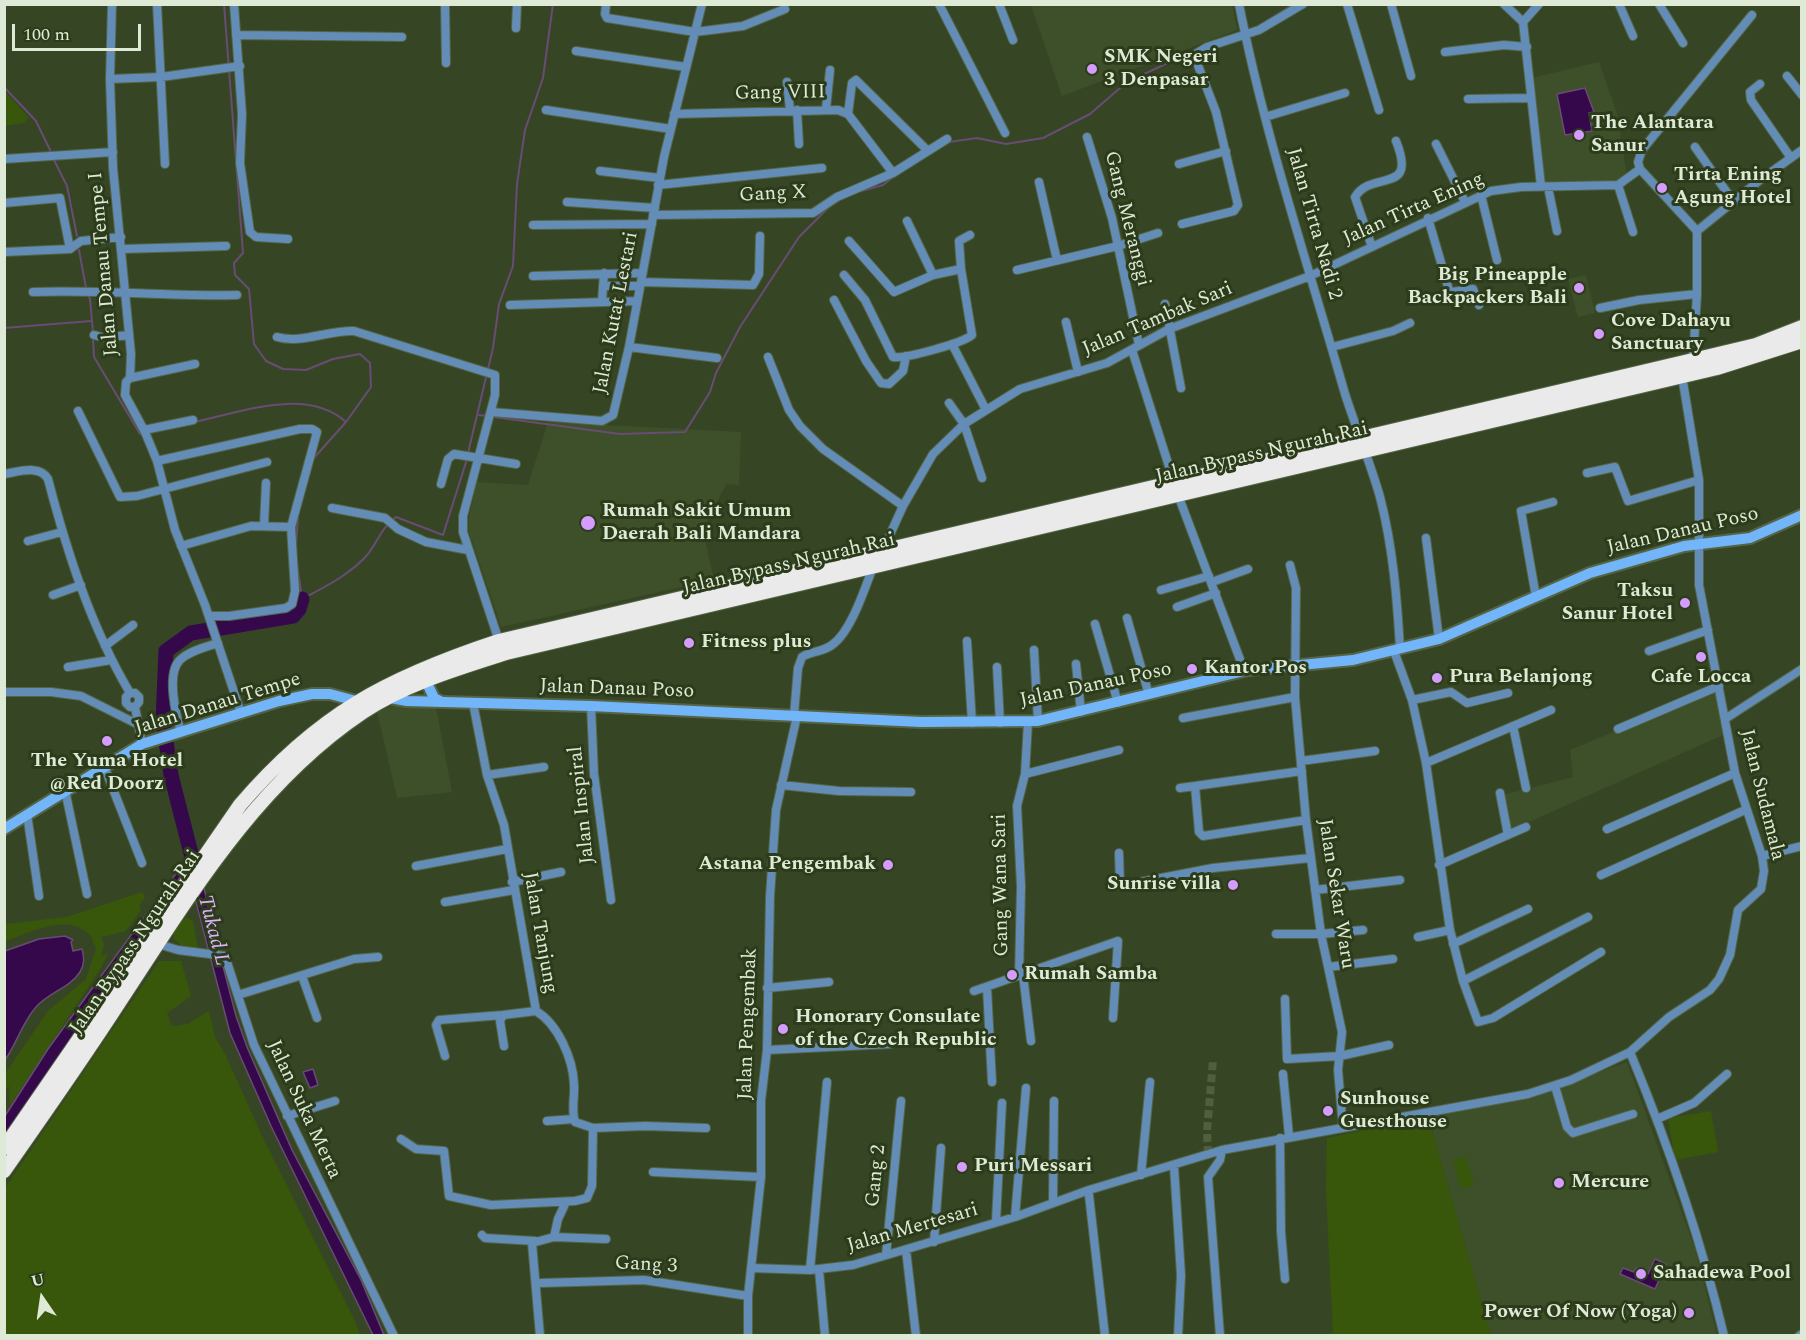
<!DOCTYPE html>
<style>
body{margin:0}
#map{position:relative;width:1806px;height:1340px;overflow:hidden;background:#364625;font-family:Spectral,serif}
canvas{display:block}
.frame{position:absolute;inset:0;border:6px solid #dfead6;pointer-events:none}
.north{position:absolute;left:12px;top:1268px;width:60px;height:60px;-webkit-text-stroke:4px #2c3c1b;paint-order:stroke;rotate:347deg;font-size:16px;font-weight:700;line-height:24px;text-align:center;color:#dfead6}
.north::after{content:'';display:block;margin:auto;width:21px;height:27px;background:#dfead6;clip-path:polygon(50% 0,100% 100%,50% 72%,0 100%)}
.scale{position:absolute;left:12px;top:24px;width:129px;height:27px;box-sizing:border-box;border:3px solid #dfead6;border-top:0;padding-left:8px;font-size:18px;line-height:21px;white-space:nowrap;color:#dfead6;-webkit-text-stroke:4px #2c3c1b;paint-order:stroke}
</style>
<div id="map">
<canvas width="1806" height="1340"></canvas>
<div class="frame"></div>
<div class="north">U</div>
<div class="scale">100 m</div>
</div>
<script>
const context = document.querySelector('canvas').getContext('2d');
context.lineJoin = 'round';
function fillPath(path, color) { context.fillStyle = color; context.fill(path, 'evenodd'); }
function stroke(path, color, width, dash) { context.strokeStyle = color; context.lineWidth = width; context.lineCap = dash ? 'butt' : 'round'; context.setLineDash(dash || []); context.stroke(path); }
function write(font, color, halo, rows, align = 'center') {
  context.font = font + ' Spectral,serif'; context.lineWidth = 6; context.setLineDash([]); context.textBaseline = 'middle'; context.strokeStyle = halo; context.fillStyle = color; for (const [text, x, y, turn = 0] of rows) {
    context.save(); context.translate(x, y); context.rotate((+turn || 0) * Math.PI / 180); context.textAlign = isNaN(turn) ? turn : align; if (halo) context.strokeText(text, 0, 0); context.fillText(text, 0, 0); context.restore();
  }
}
fillPath(new Path2D(`
 M1031,5H1232L1237,30L1062,96Z
 M1599,62L1617,113L1627,177L1618,182L1543,185L1531,78Z
 M1586,275L1595,313L1578,317L1568,279Z
 M548,422L741,432L739,485L726,484L703,530L714,580L501,627L468,529L469,516L477,482L528,485Z
 M1715,689L1723,735L1509,831L1503,795L1573,777L1570,750Z
 M397,705L436,707L452,792L397,798L377,711Z
 M1627,1062L1695,1249L1717,1335H1491L1428,1117L1525,1099Z`), '#3d5029');
fillPath(new Path2D(`
 M4,90L29,118L23,123L5,126Z
 M142,892L145,897L139,906L141,910L126,931L101,937L104,945L101,956L108,953L101,968L10,1105L9,1086L5,1091V1074L48,1011L86,979L96,949L91,936C68,911 30,933 5,941V924L67,917Z
 M186,917L193,921L198,949L182,946L174,939V931Z
 M159,961H181L191,996L167,1013L172,1026L188,1024L209,1011L215,1037L225,1054L262,1136L354,1319L360,1335H5V1188Z
 M1711,1111L1718,1152L1675,1160L1668,1118Z
 M1428,1117L1491,1335H1319L1333,1333L1326,1191L1327,1138Z
 M1466,1156L1474,1185L1461,1189L1453,1160Z`), '#38570a');
const water = new Path2D(`
 M1585,88L1594,112L1589,113L1592,131L1565,135L1557,94Z
 M189,851L196,852L213,928L236,1016L247,1047L292,1150L361,1280L384,1335H373L271,1126L230,1033L187,867L5,1136V1116L48,1049L175,875Z
 M65,936L73,940L71,942L73,951L82,949C84,957 85,964 80,972C71,987 48,993 36,1007C22,1023 17,1043 5,1060V951L39,939Z
 M313,1069L318,1085L310,1088L303,1072Z
 M1655,1259L1666,1264L1655,1289L1620,1274L1623,1268L1634,1272L1636,1268L1648,1274Z`);
fillPath(water, '#35084c');
stroke(water, '#684c75', 1.5);
stroke(new Path2D(`
 M224,4L243,253L234,263L235,275L249,289L254,344L266,361L283,369L306,370L333,359L360,354L370,363L371,387L346,422L313,459
 M1255,28L1294,4
 M4,87L36,121L51,152
 M949,142L977,138L1006,144L1043,138L1090,114L1127,82L1189,53
 M53,158L67,186L77,236
 M858,192L883,185L896,175
 M79,250L86,288
 M87,294L90,299L93,332
 M4,328L91,321
 M93,338L94,357L140,434
 M479,415L620,434L685,432L710,392L716,373L740,327L799,237L831,205
 M194,422C240,413 306,386 346,422
 M468,453L493,348L499,304L513,266L517,184L525,130L543,78L553,4
 M296,546L298,516
 M297,564L302,599C325,587 351,574 368,554C378,541 382,527 396,517L443,535L467,459`), '#684c75', 2);
stroke(new Path2D(`
 M195,869L171,775L163,721L166,651L191,633L293,616L299,609L302,599`), '#35084c', 15);
stroke(new Path2D(`
 M1208,1154L1207,1131L1213,1060`), '#4f5f40', 8, [8, 4]);
const street = new Path2D(`
 M112,4L110,79L113,168L131,354L130,378L126,382L125,395L145,432L157,461L175,530L205,605L241,713
 M157,4L165,164
 M234,4L242,114L240,163L250,232L256,237L288,239
 M445,4L446,63
 M939,4L1005,133
 M999,4L1013,40
 M1239,4C1265,137 1308,264 1345,394C1356,428 1370,462 1380,497C1393,547 1397,598 1400,649
 M1347,4L1379,110
 M1391,4L1411,76
 M1504,4L1523,22L1541,186
 M1619,4L1633,36
 M1659,4L1683,43
 M606,5L605,14L607,18L695,32L743,26L785,9
 M1523,22L1539,4
 M516,28L517,4
 M236,35L402,37
 M576,51L686,67
 M1445,52L1504,45L1527,47
 M1787,76L1802,95
 M110,79L161,77L240,66
 M787,82L790,110
 M1760,84L1750,92L1751,100L1791,158
 M1468,99L1530,98
 M826,109L830,70
 M546,110L671,129
 M797,110L799,144
 M674,114L838,110L848,114L893,173
 M848,114L852,83L856,80L928,151
 M1265,117L1345,93
 M1087,137L1112,218L1139,345
 M1436,144L1465,202
 M1695,147L1733,201
 M4,159L113,152
 M1179,164L1226,151
 M1640,169L1697,231V294L1693,360
 M1640,169L1638,162L1642,150L1752,15
 M600,171L660,178
 M1039,182L1057,260
 M658,185L822,168
 M1618,185L1633,232
 M1548,187L1557,231
 M1481,195L1497,260
 M567,202L655,208
 M4,203L60,198L70,249L81,241L121,237
 M653,215L813,213L837,197L893,173L947,139
 M1428,218L1449,290L1452,292L1473,289L1479,305
 M907,221L933,275
 M1182,224L1234,211L1238,205L1216,112L1194,55L1207,47L1259,30L1303,4
 M533,225L652,224
 M1697,231L1760,180L1802,150
 M1372,247L1355,197C1372,169 1418,196 1396,141
 M122,249L226,246
 M4,252L70,249
 M961,269L959,241L970,235
 M1017,270L1118,246L1158,233
 M844,275L865,300L893,357C905,359 963,343 972,335L961,269L933,275L894,292L849,241
 M533,276L642,273
 M641,282L753,285L759,274L760,236
 M603,286H640
 M33,292C101,289 168,297 237,295
 M834,300L866,361L881,383L889,384L903,371L906,356
 M602,301L604,273
 M1165,304L1181,388
 M510,305L637,301
 M1600,308L1639,300L1697,294
 M1066,322L1078,372
 M94,335L105,338L128,335
 M277,337C300,344 329,330 354,331L495,375V395L463,516V532L499,641
 M952,344L986,410
 M629,347L717,358
 M1332,347L1393,331L1410,323
 M1132,350L1174,482
 M768,357L789,410L800,426L823,449L903,506
 M130,378L195,364
 M949,403L964,424L982,478
 M78,411L120,497L137,496L267,462
 M491,412L602,421L613,415L629,347L664,157L702,4
 M144,430L193,420
 M157,461L300,429H312L317,432L291,527L295,591L292,604L286,608L229,616H209
 M1587,473L1615,467L1628,501L1699,480
 M4,474C18,472 40,464 48,479C67,552 91,627 130,693
 M441,484L448,459L454,454L516,464
 M1178,495L1244,670
 M332,508L385,518L398,529L426,542L468,550
 M264,525L266,483
 M1426,538L1439,639
 M28,541L62,532
 M181,546L251,526L291,527
 M883,550L903,506L933,454L964,424L1020,389L1107,363L1169,329L1310,276L1491,191L1521,187L1618,185L1640,169
 M1290,565L1296,588L1295,697L1306,820L1321,934L1342,1032L1338,1070L1343,1128
 M1212,582L1248,569
 M1161,590L1209,576
 M53,595L81,585
 M1536,597L1521,511L1553,502
 M1177,607L1216,593
 M1127,618L1149,695
 M1095,624L1118,703
 M967,641L972,723
 M105,646L133,625
 M1034,650L1038,721
 M1394,651L1412,700L1426,763L1450,930L1463,981L1478,1022L1493,1018L1601,952
 M1649,651L1708,630
 M1076,664L1081,712
 M68,667L111,660
 M997,667L1000,723
 M4,692H51L81,696L139,725
 M1412,700L1451,692L1467,703L1508,693
 M473,703L487,775L504,825L536,1011C558,1024 573,1059 574,1084C575,1096 571,1110 575,1122L593,1128L645,1126L706,1128
 M591,706L594,774L611,900
 M135,707H130L126,703V697L130,693H135L139,697V702L135,707L142,744
 M794,715L798,668L802,657C811,651 823,652 832,645C851,632 865,588 873,567
 M1183,718L1295,697
 M1725,719L1802,669
 M1513,726L1526,788
 M1618,729L1719,686
 M181,732C176,716 166,673 180,660C189,651 206,647 218,643
 M1301,761L1375,751
 M1426,763L1551,710
 M104,766L142,863
 M1302,771L1195,786L1199,832L1203,836L1306,820
 M1025,774L1119,750
 M487,775L544,767
 M781,785L839,791L911,792
 M1180,788L1195,786
 M65,790L87,894
 M1500,793L1508,835
 M27,814L39,896
 M1607,829L1735,773
 M1119,853L1120,886L1213,868L1310,858
 M1762,856L1802,846
 M1439,865L1526,827
 M416,866L507,849
 M1601,875L1745,810
 M512,882L561,872
 M1315,890L1400,880
 M445,902L514,890
 M1276,934H1321L1363,930
 M1418,937L1450,930
 M158,944L178,950L225,956L254,1045L394,1336
 M1453,944L1528,909
 M1328,967L1393,959
 M1023,975L1031,1041
 M302,976L317,1018
 M1019,976L1021,886L1017,806L1025,774L1028,722
 M1463,981L1588,917
 M767,988L829,982
 M987,988L992,1082
 M974,991L1118,941L1113,1018
 M238,995L354,959L378,957
 M1285,999L1287,1059L1340,1056L1389,1045
 M504,1046L500,1021L503,1015L536,1011
 M767,1050L890,1044
 M1630,1052C1668,1144 1701,1239 1724,1336
 M445,1056L436,1025L439,1020L503,1015
 M1283,1074L1289,1136
 M1555,1086L1567,1127L1573,1133L1633,1114
 M287,1116L335,1101
 M1657,1119L1694,1103L1727,1074
 M547,1121L574,1119
 M1280,1138L1281,1232L1285,1279
 M401,1139L416,1149L444,1151L449,1196L491,1205L575,1201L587,1198L592,1186L593,1128
 M1174,1166L1181,1275L1178,1336
 M653,1172L761,1177
 M1141,1175L1150,1082
 M1089,1195L1105,1336
 M1053,1203L1054,1101
 M1015,1217L1026,1088
 M996,1221L1002,1103
 M482,1235L485,1238L535,1241
 M554,1237L606,1239
 M934,1242L941,1148
 M906,1250L916,1336
 M886,1255L901,1101
 M751,1268L810,1270L853,1265L1015,1217L1089,1190L1222,1150L1528,1094L1571,1080L1630,1052L1669,1017L1710,990L1719,979L1730,955L1738,910L1761,889L1764,871L1762,856L1735,773L1699,585V480L1682,376
 M810,1270L827,1082
 M819,1270L825,1336
 M541,1283L644,1280L748,1296
 M540,1336L532,1243L554,1237L558,1219L566,1202
 M748,1336V1296L761,1177V1101L767,1050L770,896L776,810L797,716
 M1220,1336L1208,1177L1220,1160L1222,1150
 M1799,1336L1802,1334`);
const secondary = new Path2D(`
 M426,681L434,698L442,702
 M390,698L407,701L591,706L921,722L1038,721L1248,670L1353,660L1439,639L1590,573L1684,546L1750,538L1802,515
 M4,829L142,744L279,701L312,694H330L356,701`);
const highway = new Path2D(`
 M4,1148L240,805C318,714 387,678 499,641L1693,360L1756,345L1802,327
 M4,1171C44,1114 84,1057 122,998C191,893 257,783 363,712C405,684 459,668 506,653L1717,368L1802,341`);
stroke(street, '#546445', 10);
stroke(secondary, '#546445', 14);
stroke(highway, '#546445', 16);
stroke(street, '#638cb6', 8);
stroke(secondary, '#73b5f9', 10);
stroke(highway, '#eaeaea', 14);
for (const [x, y, r, color] of [
 [1092,69,6,"#d49cfc"],
 [1579,135,6,"#d49cfc"],
 [1662,188,6,"#d49cfc"],
 [1579,288,6,"#d49cfc"],
 [1599,334,6,"#d49cfc"],
 [588,523,8,"#d49cfc"],
 [1685,603,6,"#d49cfc"],
 [689,643,6,"#d49cfc"],
 [1701,657,6,"#d49cfc"],
 [1192,669,6,"#d49cfc"],
 [1437,678,6,"#d49cfc"],
 [107,741,6,"#d49cfc"],
 [888,865,6,"#d49cfc"],
 [1233,885,6,"#d49cfc"],
 [1012,975,6,"#d49cfc"],
 [783,1029,6,"#d49cfc"],
 [1328,1111,6,"#d49cfc"],
 [962,1167,6,"#d49cfc"],
 [1559,1183,6,"#d49cfc"],
 [1641,1274,6,"#d49cfc"],
 [1689,1313,6,"#d49cfc"]
]) { const dot = new Path2D(); dot.arc(x, y, r, 0, 2 * Math.PI); context.fillStyle = color; context.fill(dot); stroke(dot, '#2c3c1b', 2); }
write('bold 20px', '#dfead6', '#2c3c1b', [
 ["SMK Negeri",1104,58],
 ["3 Denpasar",1104,81],
 ["The Alantara",1591,124],
 ["Sanur",1591,147],
 ["Tirta Ening",1674,176],
 ["Agung Hotel",1674,199],
 ["Big Pineapple",1567,276,"right"],
 ["Backpackers Bali",1567,299,"right"],
 ["Cove Dahayu",1611,322],
 ["Sanctuary",1611,345],
 ["Rumah Sakit Umum",602,512],
 ["Daerah Bali Mandara",602,535],
 ["Taksu",1673,592,"right"],
 ["Sanur Hotel",1673,615,"right"],
 ["Fitness plus",701,643],
 ["Kantor Pos",1204,669],
 ["Pura Belanjong",1449,678],
 ["Cafe Locca",1701,678,"center"],
 ["The Yuma Hotel",107,762,"center"],
 ["@Red Doorz",107,785,"center"],
 ["Astana Pengembak",876,865,"right"],
 ["Sunrise villa",1221,885,"right"],
 ["Rumah Samba",1024,975],
 ["Honorary Consulate",795,1018],
 ["of the Czech Republic",795,1041],
 ["Sunhouse",1340,1100],
 ["Guesthouse",1340,1123],
 ["Puri Messari",974,1167],
 ["Mercure",1571,1183],
 ["Sahadewa Pool",1653,1274],
 ["Power Of Now (Yoga)",1677,1313,"right"]
], 'left');
write('20px', '#dfead6', '#2c3c1b', [
 ["Gang VIII",780,94,-1],
 ["Gang X",773,195,-3],
 ["Jalan Tirta Ening",1414,210,-24],
 ["Gang Meranggi",1126,219,76],
 ["Jalan Tirta Nadi 2",1313,224,74],
 ["Jalan Danau Tempe I",105,264,-95],
 ["Jalan Kutat Lestari",617,313,-79],
 ["Jalan Tambak Sari",1158,320,-23],
 ["Jalan Bypass Ngurah Rai",1262,454,-13],
 ["Jalan Danau Poso",1683,532,-13],
 ["Jalan Bypass Ngurah Rai",789,565,-13],
 ["Jalan Danau Poso",1096,686,-12],
 ["Jalan Danau Poso",617,690,2],
 ["Jalan Danau Tempe",218,705,-17],
 ["Jalan Sudamala",1761,795,76],
 ["Jalan Inspiral",583,805,-96],
 ["Gang Wana Sari",1002,885,-91],
 ["Jalan Sekar Waru",1335,894,81],
 ["Jalan Tanjung",539,933,80],
 ["Jalan Bypass Ngurah Rai",136,943,-56],
 ["Jalan Pengembak",749,1024,-88],
 ["Jalan Suka Merta",303,1110,65],
 ["Gang 2",877,1176,-84],
 ["Jalan Mertesari",913,1229,-16],
 ["Gang 3",646,1266,3]
]);
write('italic 21px', '#ddb1fe', '#2c3c1b', [
 ["Tukad L",212,931,75]
]);
</script>
